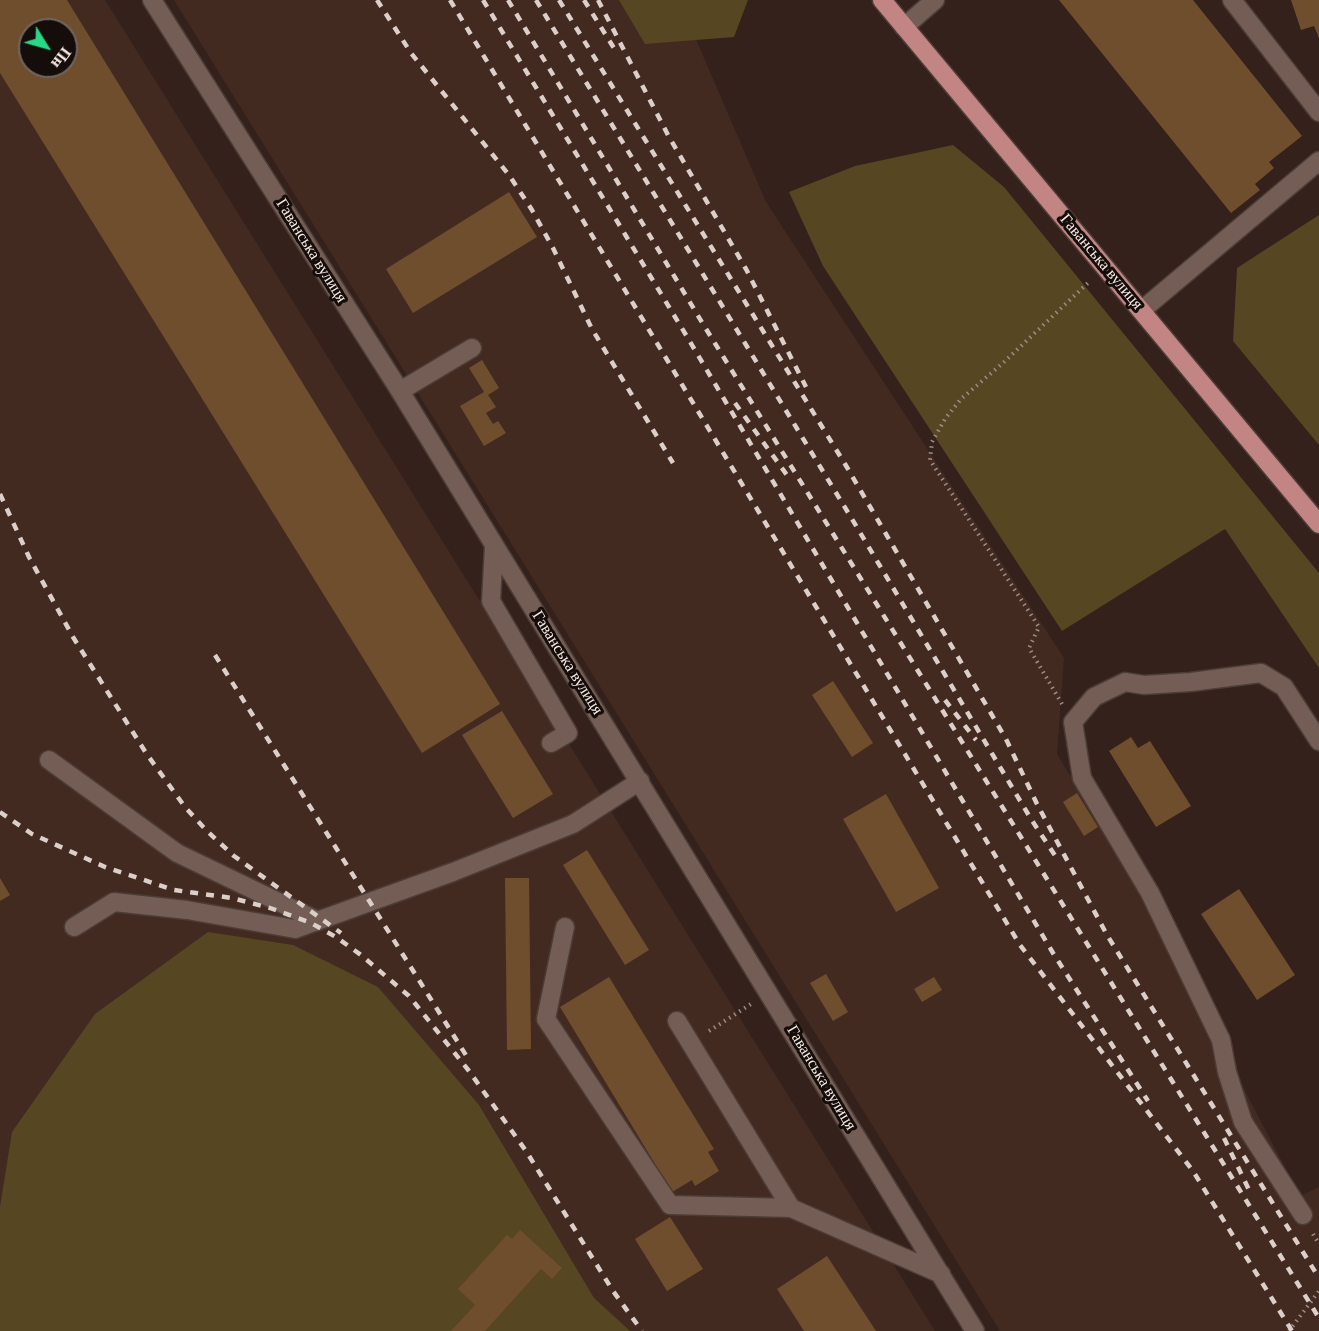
<!DOCTYPE html>
<meta charset="utf-8">
<style>
body{margin:0}
#map{position:relative;width:1319px;height:1331px;overflow:hidden;background:#34211b;font-family:Georgia,serif}
canvas{display:block}
.north{position:absolute;left:18px;top:18px;width:60px;height:60px;box-sizing:border-box;background:#150d0a;border:2px solid #706662;border-radius:50%;rotate:127deg;font-size:16px;font-weight:700;line-height:24px;text-align:center;color:#f8ebe6}
.north::after{content:'';display:block;margin:auto;width:21px;height:27px;background:#27d885;clip-path:polygon(50% 0,100% 100%,50% 72%,0 100%)}
</style>
<div id="map">
<canvas width="1319" height="1331"></canvas>
<div class="north">Пн</div>
</div>
<script>
const context = document.querySelector('canvas').getContext('2d');
context.lineJoin = 'round';
function fillPath(path, color) { context.fillStyle = color; context.fill(path, 'evenodd'); }
function stroke(path, color, width, dash) { context.strokeStyle = color; context.lineWidth = width; context.lineCap = dash ? 'butt' : 'round'; context.setLineDash(dash || []); context.stroke(path); }
function write(font, color, halo, rows, align = 'center') {
  context.font = font + ' Georgia,serif'; context.lineWidth = 6; context.setLineDash([]); context.textBaseline = 'middle'; context.strokeStyle = halo; context.fillStyle = color; for (const [text, x, y, turn = 0] of rows) {
    context.save(); context.translate(x, y); context.rotate((+turn || 0) * Math.PI / 180); context.textAlign = isNaN(turn) ? turn : align; if (halo) context.strokeText(text, 0, 0); context.fillText(text, 0, 0); context.restore();
  }
}
fillPath(new Path2D(`
 M0,0H105L935,1331H0ZM30,30H66V66H30Z
 M174,0H679L766,202L1064,658L1057,754L1144,898L1300,1196L1319,1187V1331H1000Z`), '#432a21');
fillPath(new Path2D(`
 M619,0H748L734,37L645,44Z
 M953,145L1004,187L1319,573V668L1225,529L1062,631L823,266L789,192L855,166Z
 M1319,215V445L1233,341L1237,268Z
 M208,932L293,945L378,987L479,1105L594,1298L630,1331H0V1207L12,1132L95,1014Z`), '#564621');
fillPath(new Path2D(`
 M0,0H67L500,704L422,753L0,73ZM30,30H66V66H30Z
 M1059,0H1193L1302,136L1269,162L1274,168L1255,184L1260,190L1231,213Z
 M1291,0H1319V38L1314,26L1301,30Z
 M509,192L537,237L413,313L386,269Z
 M482,360L499,388L488,395L496,407L486,413L493,424L498,421L506,433L484,446L460,406L484,392L469,368Z
 M833,681L873,743L852,757L812,695Z
 M502,711L553,794L513,818L462,735Z
 M1131,737L1138,748L1150,741L1191,806L1156,827L1109,751Z
 M1077,793L1098,827L1084,836L1063,802Z
 M886,794L939,888L896,912L843,819Z
 M587,850L649,950L625,965L563,865Z
 M0,878L10,895L0,901Z
 M505,878H529L531,1049L507,1050Z
 M1239,889L1295,975L1257,1000L1201,914Z
 M826,974L848,1012L833,1021L810,983Z
 M609,977L714,1149L708,1152L719,1171L695,1186L692,1180L672,1192L560,1007Z
 M934,977L942,990L922,1002L914,989Z
 M670,1217L703,1269L667,1291L635,1239Z
 M520,1230L562,1268L552,1279L541,1269L485,1331H451L475,1305L458,1289L507,1235L512,1239Z
 M827,1256L876,1331H804L777,1289Z`), '#6f4e2e');
const minor = new Path2D(`
 M152,0L400,391L975,1331
 M1232,0L1319,112
 M904,27L935,0
 M1142,310L1319,161
 M400,391L472,348
 M494,546L491,601L568,733L551,743
 M49,760L177,853L318,921
 M74,927L114,902L187,910L295,929L453,872L573,824L640,781
 M565,927L546,1019L670,1205L791,1208L941,1274
 M677,1021L791,1208
 M1303,1215L1243,1122L1227,1072L1221,1040L1150,893L1082,778L1073,722L1094,697L1125,682L1144,685L1191,682L1261,673L1284,687L1319,741`);
const major = new Path2D(`
 M882,0L1319,524`);
stroke(minor, '#4c3c36', 21);
stroke(major, '#4c3c36', 21);
stroke(new Path2D(`
 M1062,704L1029,648L1039,627L930,460L932,442L945,419L961,399L1003,363L1090,281
 M709,1031L751,1004
 M1313,1234L1319,1244
 M1289,1331L1319,1291`), '#9d8d87', 4, [1.5, 4.5]);
stroke(minor, '#735d55', 18);
stroke(major, '#c28584', 18);
stroke(new Path2D(`
 M377,0L411,53L509,175L532,210L553,248L592,329L673,463
 M450,0L1020,945L1193,1171L1292,1331
 M483,0L686,335L1053,953L1148,1101
 M508,0L703,324L1319,1318
 M536,0L852,519L1031,819L1058,860
 M559,0L845,464L1006,739L1037,804L1107,935L1319,1278
 M584,0L617,53
 M598,0L668,135L746,269L806,387
 M735,403L789,478
 M0,494L29,557L73,637L146,753L185,807L207,831L234,856L341,933
 M215,655L469,1060
 M945,700L976,740
 M0,812L32,834L105,867L174,890L232,898L270,908L311,923L336,937L361,955L409,996L469,1071L526,1151L613,1291L642,1331
 M1224,1138L1251,1194`), '#dccec9', 4.5, [8, 8]);
write('16px', '#f8ebe6', '#150d0a', [
 ["Гаванська вулиця",311,251,58],
 ["Гаванська вулиця",1101,262,50],
 ["Гаванська вулиця",567,663,58],
 ["Гаванська вулиця",821,1078,59]
]);
</script>
